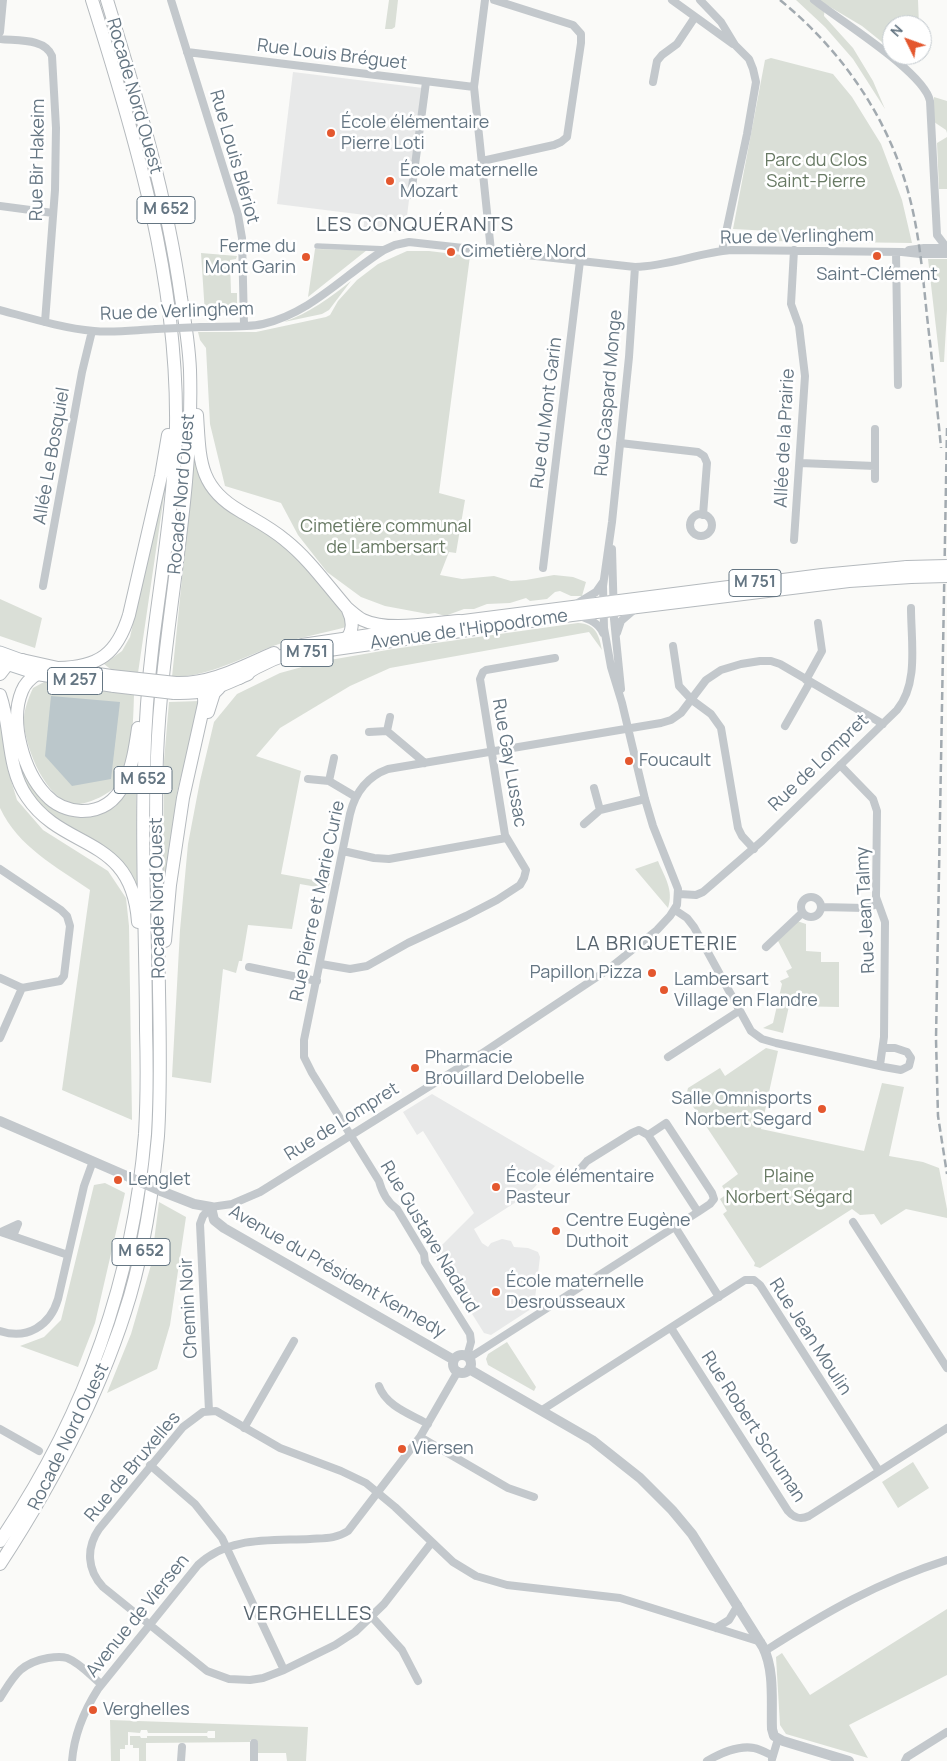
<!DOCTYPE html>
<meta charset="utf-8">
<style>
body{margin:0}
#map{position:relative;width:947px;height:1761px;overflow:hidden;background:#fafaf8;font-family:Manrope,sans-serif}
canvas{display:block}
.north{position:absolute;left:882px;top:15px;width:50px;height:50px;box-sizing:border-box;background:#fff;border:1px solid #c1c8cd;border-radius:50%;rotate:312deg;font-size:14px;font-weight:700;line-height:20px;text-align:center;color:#657683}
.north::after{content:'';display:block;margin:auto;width:18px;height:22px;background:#e4572e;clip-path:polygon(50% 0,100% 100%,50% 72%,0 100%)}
</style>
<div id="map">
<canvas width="947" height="1761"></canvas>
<div class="north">N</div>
</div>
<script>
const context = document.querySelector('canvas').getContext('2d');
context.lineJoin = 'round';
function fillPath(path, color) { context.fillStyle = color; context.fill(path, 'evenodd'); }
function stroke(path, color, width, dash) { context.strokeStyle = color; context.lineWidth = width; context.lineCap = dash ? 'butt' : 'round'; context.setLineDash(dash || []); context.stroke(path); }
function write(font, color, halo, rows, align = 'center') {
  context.font = font + ' Manrope,sans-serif'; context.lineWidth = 5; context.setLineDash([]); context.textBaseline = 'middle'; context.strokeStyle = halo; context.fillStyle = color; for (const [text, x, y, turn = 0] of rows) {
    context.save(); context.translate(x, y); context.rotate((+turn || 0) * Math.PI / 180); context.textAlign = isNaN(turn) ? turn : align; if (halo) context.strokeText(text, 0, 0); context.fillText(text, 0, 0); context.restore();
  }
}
fillPath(new Path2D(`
 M293,72L423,88L405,232L363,231L365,215L277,204Z
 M432,1094L555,1166L527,1195L474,1229L482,1243L488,1247L491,1243L502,1239L511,1241L514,1247L528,1248L538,1252L540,1257L534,1307L491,1335L484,1333L434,1253L474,1213L423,1131L417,1135L403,1112Z`), '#e8e9e9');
fillPath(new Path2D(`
 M389,0H398L395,27L392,29H385Z
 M796,0H918L919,25H892V50L862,26L825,4L824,16L853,48L873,81L885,109L853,59L825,27Z
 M771,58L833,74L852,97L881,144L902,200L912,243L769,241L770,231L733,229L765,60Z
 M934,97L947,101V133L946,130L934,122Z
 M947,137V189H939L937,143Z
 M315,249L367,250L308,297Z
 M407,251H429L470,256L439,493L465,500L456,553L449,552L440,575L462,579L494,576L511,581L526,580L554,575L573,577L586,582L582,596H571L560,591L555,592L547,599L530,601L526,598L510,603L487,604L474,609H464L445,616L435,613L428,614L385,606L361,597L327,572L298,535L281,503L225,486L210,424L206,348L200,340L198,332H256L326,317L330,315L338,301L357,280L378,264Z
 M201,253L237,256L236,259L230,260L231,293H237V308L235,312L205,314Z
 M928,259H947V310L944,362H940Z
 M351,281L329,310L322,314L284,322C309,313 330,298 351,281Z
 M195,450L202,479L293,552L348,619L346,627C324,633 301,637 279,644C244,656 210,677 172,677Z
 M168,468L138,673L113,671L104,664L122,651L130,637Z
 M0,599L42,618L35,648L0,636Z
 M578,623C596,624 599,635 602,650L589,632L390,668L350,686L280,728L256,756L301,771L281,874L330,883L328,889L300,884L292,929L248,925L242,961H239L236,973L223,969L211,1083L172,1077L180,930L188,844L200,781L214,722L237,694L280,673L324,661L393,649Z
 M44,682L134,695C133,724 133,755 119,781C115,789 104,796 96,799C89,802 81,805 74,804C46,800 26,749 24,724C23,712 28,699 33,688Z
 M200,701L177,793L163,908L164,761L169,702Z
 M0,718L7,767L17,800L43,830L108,871L126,898L129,926L132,1120L62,1090L90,890C57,867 18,847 0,808Z
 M14,728L54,808L106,810L125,795L136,772L137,886L123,864L53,820L26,786L19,765Z
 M658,861C665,878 674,890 668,908L635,869Z
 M797,921L806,924V951L821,952V962H839V1007L789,1006L783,1033L763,1028L773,1023L782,984L780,981L789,977L786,971L792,968L777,939Z
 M766,1048L778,1051L761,1129L864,1151L882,1083L904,1087L889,1156L923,1162L939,1168L947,1209V1218L906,1209L881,1225L874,1214L860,1215L852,1209L760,1268L754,1266L755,1263L723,1214L727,1211L720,1199L727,1194L722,1186L738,1174L686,1096L688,1088L720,1068L725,1076Z
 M105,1183L125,1193L95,1323L78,1367L20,1346L44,1337L61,1320L94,1185Z
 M159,1202L186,1217L170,1325L157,1369L107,1393L131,1334L151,1265Z
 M507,1342L536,1387L534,1391L488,1365L486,1359L488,1354Z
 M913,1462L929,1488L898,1508L882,1482Z
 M947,1609V1675L849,1725L868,1758L786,1734L780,1725L776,1657L782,1653L810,1695Z
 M110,1720L308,1727L306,1761H287L286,1753H258V1742L250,1740V1742L146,1743V1761H139V1748H133V1745H130V1736H140L141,1738H147V1736H207L208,1738H215V1731H208L207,1733H148L147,1730H141L140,1733L128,1732V1745H125V1749H120V1761H111Z`), '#dadfd7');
fillPath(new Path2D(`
 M51,696L120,702L111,779L72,786L45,756Z`), '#bbc7cb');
const secondary = new Path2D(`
 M0,652L22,660
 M0,662L37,674`);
const primary = new Path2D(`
 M448,623L822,575L907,567
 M302,645L404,630
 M329,650L572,615L849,581L911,577
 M22,660L58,668L111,676
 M37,674L114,686
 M176,683C212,684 241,667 274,653
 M174,693C208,694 218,687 248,674`);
const trunk = new Path2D(`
 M197,415C200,459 198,487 240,511C255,520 271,528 285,540C309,559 327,585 347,608C352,612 357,617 363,620C388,632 431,623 459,621
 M58,668C99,667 117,654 129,615L161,476L168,435
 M0,674L7,665L22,660
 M37,674C31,678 25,683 22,691C9,722 24,772 46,795C55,805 68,810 81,811C126,812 133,763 138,728
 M239,678C260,664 282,654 307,649C318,647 335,649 344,641C354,633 353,620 348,610
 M0,695C12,728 6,767 27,797C64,852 132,834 138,922
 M208,712L214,693L219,688
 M165,941L170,885L183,798L204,704C205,693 202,688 192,684
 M0,1541C83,1419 133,1282 145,1134C147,1099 147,1065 146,1030C146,943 141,855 144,768C145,726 148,683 153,641C162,570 174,499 176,427C178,280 136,139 92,0
 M0,1564C54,1481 102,1391 130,1296C145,1244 153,1190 158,1136C161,1088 160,1039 159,991C158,913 154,834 157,756C162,627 194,500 190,370C189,346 185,321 181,298C167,196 137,98 107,0`);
stroke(secondary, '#b3babf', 13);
stroke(primary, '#b5babe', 14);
stroke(trunk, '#b4b9bd', 14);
stroke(new Path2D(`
 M317,246L387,249`), '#c3c8cc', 5.5);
stroke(new Path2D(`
 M171,0L238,215L242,238L244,325
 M485,0L474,87L491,251
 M672,0L733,44
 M700,0L721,22L735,45L749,59L753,69L756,82L747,134L722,251
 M814,0C839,20 924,72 930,101L937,235L947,248
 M0,32L3,0
 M0,39C17,41 45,38 52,56L56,128L55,190L45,322
 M187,52L474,87
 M653,82L657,61L662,55L677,44L695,17
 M482,161L554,145L561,142L567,137L581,43V34L573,25L494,0
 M411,195L426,82
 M0,206L53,213
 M794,250L791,304L799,326L805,376L794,540
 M909,250L924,248H947
 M896,252L898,385
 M0,310C30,318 62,328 94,331C114,333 135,330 156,329
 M201,327C221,326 244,328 263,324C311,313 344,275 384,250L395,245L409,242L635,267C668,266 698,253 731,250L902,252L920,254H947
 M620,443L698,452L704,456L707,463L703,515
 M800,463L875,466V429
 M875,466V479
 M690 525a11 11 0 1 1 22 0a11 11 0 1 1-22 0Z
 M612,549L614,619L621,689
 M543,568L580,261
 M43,586L82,372L92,331
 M578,603L596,592L603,582
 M579,616C589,619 599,623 603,633
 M617,633L621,621L635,609
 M673,646L679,686L692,700L711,714L721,728L738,828L742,836L754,849
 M806,680L822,651L818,623
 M390,717L387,731L425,763
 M785,726L810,682
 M369,732L387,731
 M334,758L329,781L356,797
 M840,765L873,799L877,811L876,897L885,922L884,1037L880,1065
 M308,779L329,781
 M594,788L600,810L645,799
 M584,824L600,810
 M343,851L374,858L389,859L506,838
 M0,869L61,910L67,916L70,926L64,976L60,981L22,988L0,978
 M679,894L696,895L703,892L762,841L897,710C919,683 911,642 911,608
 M801 907a10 10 0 1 1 20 0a10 10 0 1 1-20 0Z
 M821,907L865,908L878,904
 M675,910L687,918L694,927L751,1031L762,1039L776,1043L884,1067L901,1070L909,1066L911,1058L907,1052L895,1048H883
 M766,947L802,913
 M321,964L350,969L367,966L408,943L466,916L497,900L520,885L524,878L526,870L505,835L480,679L483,672L486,670L555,658
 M249,967L317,981
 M0,1038L22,988
 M668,1057L739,1011
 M574,1176L587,1161L632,1133L639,1130L648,1135L698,1212L710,1204L714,1199L712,1193L666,1123L648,1135
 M853,1222L947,1368
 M675,1227L719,1297
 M13,1236L18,1224L1,1232L68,1255
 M671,1328L788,1511C794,1518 800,1520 809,1516L947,1428
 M0,1331C27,1340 50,1326 58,1299L84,1186L93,1161
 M467,1356L471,1342L470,1334L425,1262L424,1254L397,1209C388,1203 382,1192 379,1181L312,1073L304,1057V1040L350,814C355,793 366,777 388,769L661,723L671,720L681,713L706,680L721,670L741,664L760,661H771L780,664L883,724
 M469,1358L698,1212
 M379,1386C386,1406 410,1414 428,1424
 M542,1410L745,1280H754L760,1285L879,1471
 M209,1411L200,1224L203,1216L211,1207L232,1204L260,1192L481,1054L606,971L657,930L670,916L677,905L678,889L653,826L645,799L622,703L611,667L604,628L603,586L612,522L629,357L635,267
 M244,1428L294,1341
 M0,1429L39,1451
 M420,1437L508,1488L534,1497
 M150,1465L195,1504L222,1538L284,1670
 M432,1542L384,1604L355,1632L335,1645L284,1670L263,1678L250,1680L229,1679L207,1671L103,1587C87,1570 86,1548 99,1529L183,1427L203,1412L216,1411L280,1448L341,1471L366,1483L395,1507L453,1562L476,1576L507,1585L620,1598L761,1642
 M372,1617L402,1650L418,1681
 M716,1628L729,1620L738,1605
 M765,1651C826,1612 878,1582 947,1560
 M0,1698C14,1676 20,1663 48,1658C54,1657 61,1656 67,1658C80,1663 91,1676 101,1684
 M254,1743V1761
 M772,1759L778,1739
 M72,1761C74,1735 84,1711 98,1689L198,1565C228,1536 272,1541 310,1539C324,1538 336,1539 348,1531L420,1437L458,1371
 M181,1761L182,1747
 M707,1761C719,1754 739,1745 754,1748C760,1749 767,1753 773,1756
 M905,1761L907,1757L947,1732`), '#c3c8cc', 8);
stroke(new Path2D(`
 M0,1121L129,1177
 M161,1191L194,1204L211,1207L214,1220L224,1228L454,1360
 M453 1364a9 9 0 1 1 18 0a9 9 0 1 1-18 0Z
 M469,1369L592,1440L640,1478L672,1510L692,1534L763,1647C775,1671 771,1703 772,1729L774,1736L783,1741L849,1761`), '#c3c8cc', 10);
stroke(secondary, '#fff', 11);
stroke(primary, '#fff', 12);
stroke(trunk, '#fff', 12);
stroke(new Path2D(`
 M780,0C844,52 892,123 911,203C920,240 923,278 927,316C932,360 937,404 941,448
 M947,428L936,1039L938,1116L947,1174`), '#a2aab0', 2.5, [8, 4]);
const primaryBridge = new Path2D(`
 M907,567L947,566
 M911,577L947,576
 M111,676L176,683
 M114,686L174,693`);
stroke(primaryBridge, '#b5babe', 14, []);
stroke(new Path2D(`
 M156,329L201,327`), '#c3c8cc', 8);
stroke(new Path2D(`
 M129,1177L161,1191`), '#c3c8cc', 10);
stroke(primaryBridge, '#fff', 12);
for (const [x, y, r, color] of [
 [331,133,5,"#e4572e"],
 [390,181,5,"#e4572e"],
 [451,252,5,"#e4572e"],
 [877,256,5,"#e4572e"],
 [306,257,5,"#e4572e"],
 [629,761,5,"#e4572e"],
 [652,973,5,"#e4572e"],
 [664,990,5,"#e4572e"],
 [415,1068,5,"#e4572e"],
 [822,1109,5,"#e4572e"],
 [118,1180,5,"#e4572e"],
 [496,1187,5,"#e4572e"],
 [556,1231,5,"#e4572e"],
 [496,1292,5,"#e4572e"],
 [402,1449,5,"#e4572e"],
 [93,1710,5,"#e4572e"]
]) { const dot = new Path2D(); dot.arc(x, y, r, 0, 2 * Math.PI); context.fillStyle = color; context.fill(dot); stroke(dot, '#fff', 2); }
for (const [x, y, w] of [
 [166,210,58],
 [755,583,52],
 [307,653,52],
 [75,681,55],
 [143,780,58],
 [141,1252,58]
]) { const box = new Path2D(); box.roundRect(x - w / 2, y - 13.5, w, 27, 4); context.fillStyle = '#fff'; context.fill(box); stroke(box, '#657683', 1); }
write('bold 16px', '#657683', null, [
 ["M 652",166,210],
 ["M 751",755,583],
 ["M 751",307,653],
 ["M 257",75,681],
 ["M 652",143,780],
 ["M 652",141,1252]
]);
write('18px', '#657683', '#fff', [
 ["Rue Louis Bréguet",332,55,7],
 ["Rocade Nord Ouest",134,96,74],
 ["Rue Louis Blériot",234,157,74],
 ["Rue Bir Hakeim",38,160,-89],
 ["Rue de Verlinghem",797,237,-1],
 ["Rue de Verlinghem",177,312,-2],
 ["Rue Gaspard Monge",609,393,-85],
 ["Rue du Mont Garin",547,413,-83],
 ["Allée de la Prairie",785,438,-87],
 ["Allée Le Bosquiel",52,456,-80],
 ["Rocade Nord Ouest",182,494,-85],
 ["Avenue de l'Hippodrome",469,630,-8],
 ["Rue Gay Lussac",509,763,80],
 ["Rue de Lompret",819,763,-44],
 ["Rocade Nord Ouest",158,898,-91],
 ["Rue Pierre et Marie Curie",318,901,-78],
 ["Rue Jean Talmy",866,910,-93],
 ["Rue de Lompret",342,1122,-32],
 ["Rue Gustave Nadaud",429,1237,59],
 ["Avenue du Président Kennedy",337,1272,30],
 ["Chemin Noir",189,1308,-93],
 ["Rue Jean Moulin",810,1337,57],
 ["Rue Robert Schuman",753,1427,57],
 ["Rocade Nord Ouest",69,1437,-64],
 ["Rue de Bruxelles",133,1467,-50],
 ["Avenue de Viersen",138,1616,-51]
]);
write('18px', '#657683', '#fff', [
 ["École élémentaire",341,123],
 ["Pierre Loti",341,144],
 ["École maternelle",400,171],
 ["Mozart",400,192],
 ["Ferme du",296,247,"right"],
 ["Mont Garin",296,268,"right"],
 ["Cimetière Nord",461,252],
 ["Saint-Clément",877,275,"center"],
 ["Foucault",639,761],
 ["Papillon Pizza",642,973,"right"],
 ["Lambersart",674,980],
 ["Village en Flandre",674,1001],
 ["Pharmacie",425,1058],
 ["Brouillard Delobelle",425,1079],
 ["Salle Omnisports",812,1099,"right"],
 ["Norbert Segard",812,1120,"right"],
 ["École élémentaire",506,1177],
 ["Pasteur",506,1198],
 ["Lenglet",128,1180],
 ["Centre Eugène",566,1221],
 ["Duthoit",566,1242],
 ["École maternelle",506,1282],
 ["Desrousseaux",506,1303],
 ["Viersen",412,1449],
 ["Verghelles",103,1710]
], 'left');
write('18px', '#687a64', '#fff', [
 ["Parc du Clos",816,161],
 ["Saint-Pierre",816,182],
 ["Cimetière communal",386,527],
 ["de Lambersart",386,548],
 ["Plaine",789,1177],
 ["Norbert Ségard",789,1198]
]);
context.letterSpacing = '1px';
write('20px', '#57646e', '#fff', [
 ["LES CONQUÉRANTS",415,225],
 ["LA BRIQUETERIE",657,944],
 ["VERGHELLES",308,1614]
]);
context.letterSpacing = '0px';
</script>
